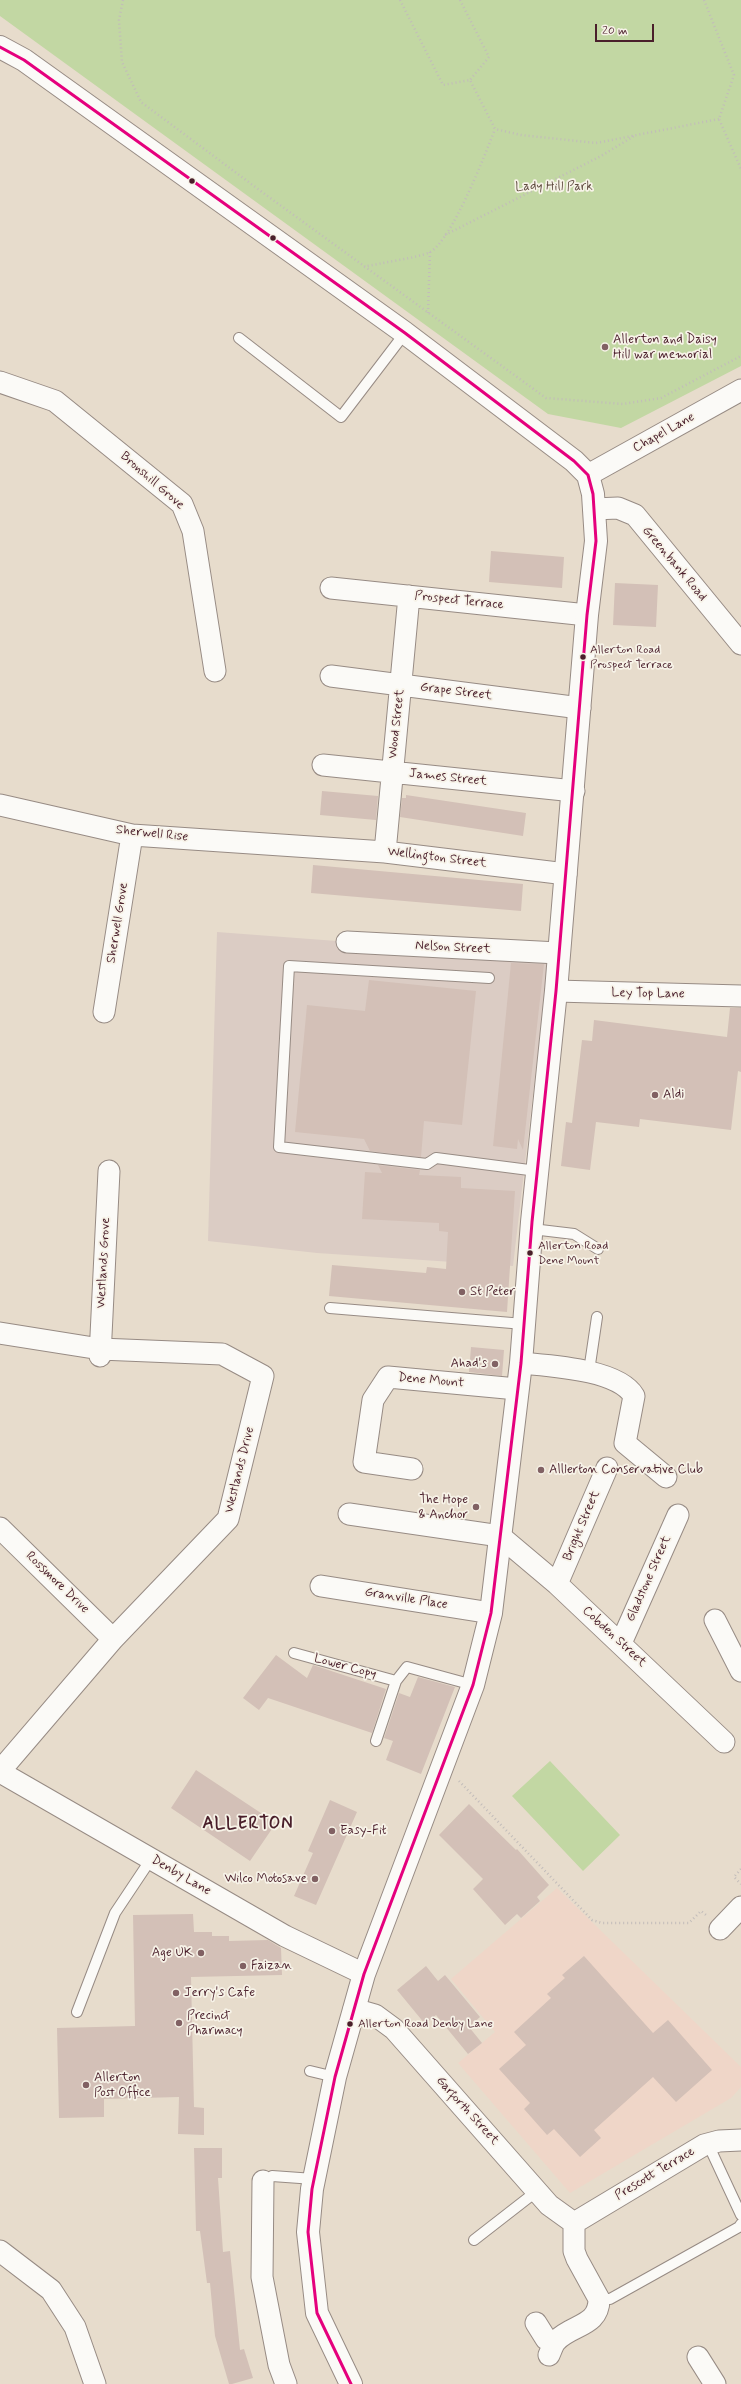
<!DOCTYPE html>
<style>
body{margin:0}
#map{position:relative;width:741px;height:2384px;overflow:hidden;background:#e7dccc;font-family:Mynerve,sans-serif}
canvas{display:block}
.scale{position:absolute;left:595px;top:24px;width:59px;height:18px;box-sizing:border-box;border:2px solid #4a1f2b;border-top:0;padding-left:5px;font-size:12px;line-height:14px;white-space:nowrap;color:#4a1f2b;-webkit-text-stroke:3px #f7f3e8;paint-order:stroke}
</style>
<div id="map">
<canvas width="741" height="2384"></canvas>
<div class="scale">20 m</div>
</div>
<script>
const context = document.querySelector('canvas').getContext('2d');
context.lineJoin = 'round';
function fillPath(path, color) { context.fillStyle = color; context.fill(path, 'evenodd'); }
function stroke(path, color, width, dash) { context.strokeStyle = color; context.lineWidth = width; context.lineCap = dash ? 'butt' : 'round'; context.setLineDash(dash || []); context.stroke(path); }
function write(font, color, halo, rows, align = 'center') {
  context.font = font + ' Mynerve,sans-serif'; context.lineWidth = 3.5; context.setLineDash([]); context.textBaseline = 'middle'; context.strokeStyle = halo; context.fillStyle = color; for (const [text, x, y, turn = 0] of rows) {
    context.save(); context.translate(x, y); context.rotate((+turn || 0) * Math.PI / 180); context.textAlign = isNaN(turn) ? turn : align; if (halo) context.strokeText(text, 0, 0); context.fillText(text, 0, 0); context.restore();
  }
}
fillPath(new Path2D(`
 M557,1888L741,2067V2087L731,2098L570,2193L458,2063L495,2032L451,1979Z`), '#efd6c8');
fillPath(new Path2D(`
 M217,932L549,957L513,1266L317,1253L208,1241Z`), '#dbccc4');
fillPath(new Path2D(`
 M0,0H741V366L621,428L548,414L0,16Z
 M550,1761L620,1835L583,1871L512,1796Z`), '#c2d7a3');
fillPath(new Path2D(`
 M491,551L564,557L562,588L489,582Z
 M615,583L658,585L656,627L613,625Z
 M322,791L378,796L376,820L320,815Z
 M406,795L526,813L523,836L400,817L402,798H406Z
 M313,865L523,884L521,911L311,893Z
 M511,963L544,964L523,1150L518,1139L517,1149L493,1146Z
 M369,980L476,991L462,1125L424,1121L421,1157L370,1151L364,1139L295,1132L307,1005L365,1011Z
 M730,1008H741V1072L738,1071L731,1130L640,1119L639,1127L596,1122L590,1170L561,1166L566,1122L572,1123L582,1040L592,1041L594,1020L727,1037Z
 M378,1165L420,1170L419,1175L461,1177V1188L515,1191L507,1312L329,1296L332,1265L426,1273L427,1267L446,1269L448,1232L439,1231V1223L362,1219L365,1172L382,1173Z
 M471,1347L504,1350L502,1376L469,1372Z
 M276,1655L307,1678L313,1665L386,1689L372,1733L268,1698L259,1710L243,1698Z
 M418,1677L455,1687L421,1774L386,1760L393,1741L384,1738L399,1693L410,1697Z
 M196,1770L276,1823L250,1861L171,1808Z
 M330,1800L357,1812L316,1905L294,1896L313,1853L308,1851Z
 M469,1804L516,1850L517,1849L549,1885L537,1897L540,1901L521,1918L517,1914L505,1925L473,1889L483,1879L439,1835Z
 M193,1914L194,1932H212V1936H229V1941L268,1940L281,1948L282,1975L191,1977L194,2107L204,2108V2135L178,2134L179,2097L104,2099V2117L59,2118L57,2028L135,2026L133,1915Z
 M584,1956L653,2033L668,2020L712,2070L676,2102L653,2077L594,2130L601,2138L580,2157L554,2129L547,2135L524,2109L530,2103L499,2069L526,2045L514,2032L551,1998L547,1994L565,1978L562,1975Z
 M426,1966L438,1981L445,1975L480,2017L469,2027L482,2043L468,2054L436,2015L425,2024L397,1990Z
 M194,2148H222V2178H218L223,2252L230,2251L240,2350L244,2349L253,2378L232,2384H229L215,2336L210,2283H207L200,2231H196Z`), '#d3c0b7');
const lane = new Path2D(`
 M239,338L341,417L405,333
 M489,978L289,966L279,1147L427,1164L436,1158L537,1171
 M532,1229L574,1234L598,1249
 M330,1308L524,1324
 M589,1371L597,1317
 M294,1653L396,1681
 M376,1741L396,1681L407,1667L473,1685
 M77,2012L115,1913L151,1859
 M310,2071L335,2077
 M708,2144L741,2215
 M263,2181L272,2176L314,2179
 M474,2240L537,2191
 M599,2299H610L739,2227L741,2224`);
const street = new Path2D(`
 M0,382L55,401L182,504L193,531L215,671
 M588,475L741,390
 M594,509L618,508L635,515L741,644
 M331,588L587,615
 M331,676L580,708
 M323,765L574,791
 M0,805L132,835L385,852L566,874
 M385,852L409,596
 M347,942L558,953
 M556,991L741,996
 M104,1012L132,835
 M0,1333L100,1349L222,1354L263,1376L228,1519L113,1639L0,1771
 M100,1356L109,1171
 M521,1363C550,1366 618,1369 634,1396L625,1443L666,1477
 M412,1469L364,1462L373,1400L388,1377L517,1389
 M349,1514L500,1536L557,1584L724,1742
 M0,1528L113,1639
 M557,1584L607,1468
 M321,1586L491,1613
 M715,1620L741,1671
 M621,1643L678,1515
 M0,1772L285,1936L364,1974
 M720,1929L741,1907
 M354,2009L375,2015L394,2029L549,2205L574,2223
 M263,2181L262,2277L279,2365L286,2384
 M574,2223L704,2145L719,2141L741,2140
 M0,2251L51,2290L75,2327L95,2384
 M536,2323L546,2339L556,2341
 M549,2355C551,2351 553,2344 556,2341C572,2324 599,2327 599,2299L577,2259L574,2251V2223
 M698,2357L715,2384`);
const secondary = new Path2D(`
 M0,47L24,60L405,333L574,461L588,475L593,494L596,541L587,615L556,991L532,1222L521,1363L491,1613L473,1685L364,1974L335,2077L312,2189L308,2232L317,2313L351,2384`);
stroke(lane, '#978b84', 12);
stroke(street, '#978b84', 23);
stroke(secondary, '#978b84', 24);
stroke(new Path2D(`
 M123,0L119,20L122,62L141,102L262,192L546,398L623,404L661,398L741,356
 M400,0L443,85L470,80L495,129L521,135L596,143L719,119
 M460,0L489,57L470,80
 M704,0L734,75L719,119L741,169
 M445,235L601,156L634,136
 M364,267C378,263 419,258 430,252C452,240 485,155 495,129
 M428,313L430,252
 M459,1781L592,1920L602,1923H689L701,1911L706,1915
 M741,1869L734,1877L741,1884`), '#c2bcba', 2.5, [1, 3]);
stroke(lane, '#fbfaf7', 10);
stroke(street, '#fbfaf7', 21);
stroke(secondary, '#fbfaf7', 22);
stroke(new Path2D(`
 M0,47L24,60L405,333L574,461L588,475L593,494L596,541L587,615L556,991L532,1222L521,1363L491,1613L473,1685L364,1974L335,2077L312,2189L308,2232L317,2313L351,2384`), '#e5007d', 3);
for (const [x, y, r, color] of [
 [192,181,3.5,"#4a1f2b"],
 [273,238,3.5,"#4a1f2b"],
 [605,347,4,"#816163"],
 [583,657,3.5,"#4a1f2b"],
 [655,1095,4,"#816163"],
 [530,1253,3.5,"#4a1f2b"],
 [462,1292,4,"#816163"],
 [495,1364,4,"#816163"],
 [541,1470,4,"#816163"],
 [476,1507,4,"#816163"],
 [332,1831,4,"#816163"],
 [315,1879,4,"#816163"],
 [201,1953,4,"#816163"],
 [243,1966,4,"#816163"],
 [176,1993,4,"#816163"],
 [179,2023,4,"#816163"],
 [350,2024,3.5,"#4a1f2b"],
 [86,2085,4,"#816163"]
]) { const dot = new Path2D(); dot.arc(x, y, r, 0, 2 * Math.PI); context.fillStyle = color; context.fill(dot); stroke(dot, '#f7f3e8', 1.5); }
write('12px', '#4a1f2b', '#f7f3e8', [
 ["Allerton Road",590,650],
 ["Prospect Terrace",590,665],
 ["Allerton Road",538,1246],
 ["Dene Mount",538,1261],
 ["Allerton Road Denby Lane",358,2024]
], 'left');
write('13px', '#604c40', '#f7f3e8', [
 ["Lady Hill Park",554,187]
]);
write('13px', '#4a1f2b', '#f7f3e8', [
 ["Allerton and Daisy",613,340],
 ["Hill war memorial",613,355],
 ["Aldi",663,1095],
 ["St Peter",470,1292],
 ["Ahad's",487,1364,"right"],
 ["Alllerton Conservative Club",549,1470],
 ["The Hope",468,1500,"right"],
 ["& Anchor",468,1515,"right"],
 ["Easy-Fit",340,1831],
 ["Wilco Motosave",307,1879,"right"],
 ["Age UK",193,1953,"right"],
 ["Faizan",251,1966],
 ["Jerry's Cafe",184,1993],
 ["Precinct",187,2016],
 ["Pharmacy",187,2031],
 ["Allerton",94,2078],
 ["Post Office",94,2093]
], 'left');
write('13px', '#4a1f2b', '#f7f3e8', [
 ["Chapel Lane",664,433,-29],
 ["Bronshill Grove",152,481,41],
 ["Greenbank Road",674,564,50],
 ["Prospect Terrace",459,601,6],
 ["Grape Street",456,692,7],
 ["Wood Street",397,724,-84],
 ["James Street",448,778,6],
 ["Sherwell Rise",152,834,6],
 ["Wellington Street",437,858,7],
 ["Sherwell Grove",118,923,-81],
 ["Nelson Street",453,948,3],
 ["Ley Top Lane",648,994,1],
 ["Westlands Grove",104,1263,-87],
 ["Dene Mount",431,1381,5],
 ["Westlands Drive",240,1470,-76],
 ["Bright Street",582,1526,-67],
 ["Gladstone Street",649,1579,-66],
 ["Rossmore Drive",57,1583,44],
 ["Granville Place",406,1599,9],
 ["Cobden Street",614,1637,43],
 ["Lower Copy",345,1667,15],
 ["Denby Lane",181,1876,30],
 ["Garforth Street",467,2111,48],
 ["Prescott Terrace",655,2174,-31]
]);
context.letterSpacing = '1px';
write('bold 17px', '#4a1f2b', '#f7f3e8', [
 ["ALLERTON",248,1824]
]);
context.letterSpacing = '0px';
</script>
